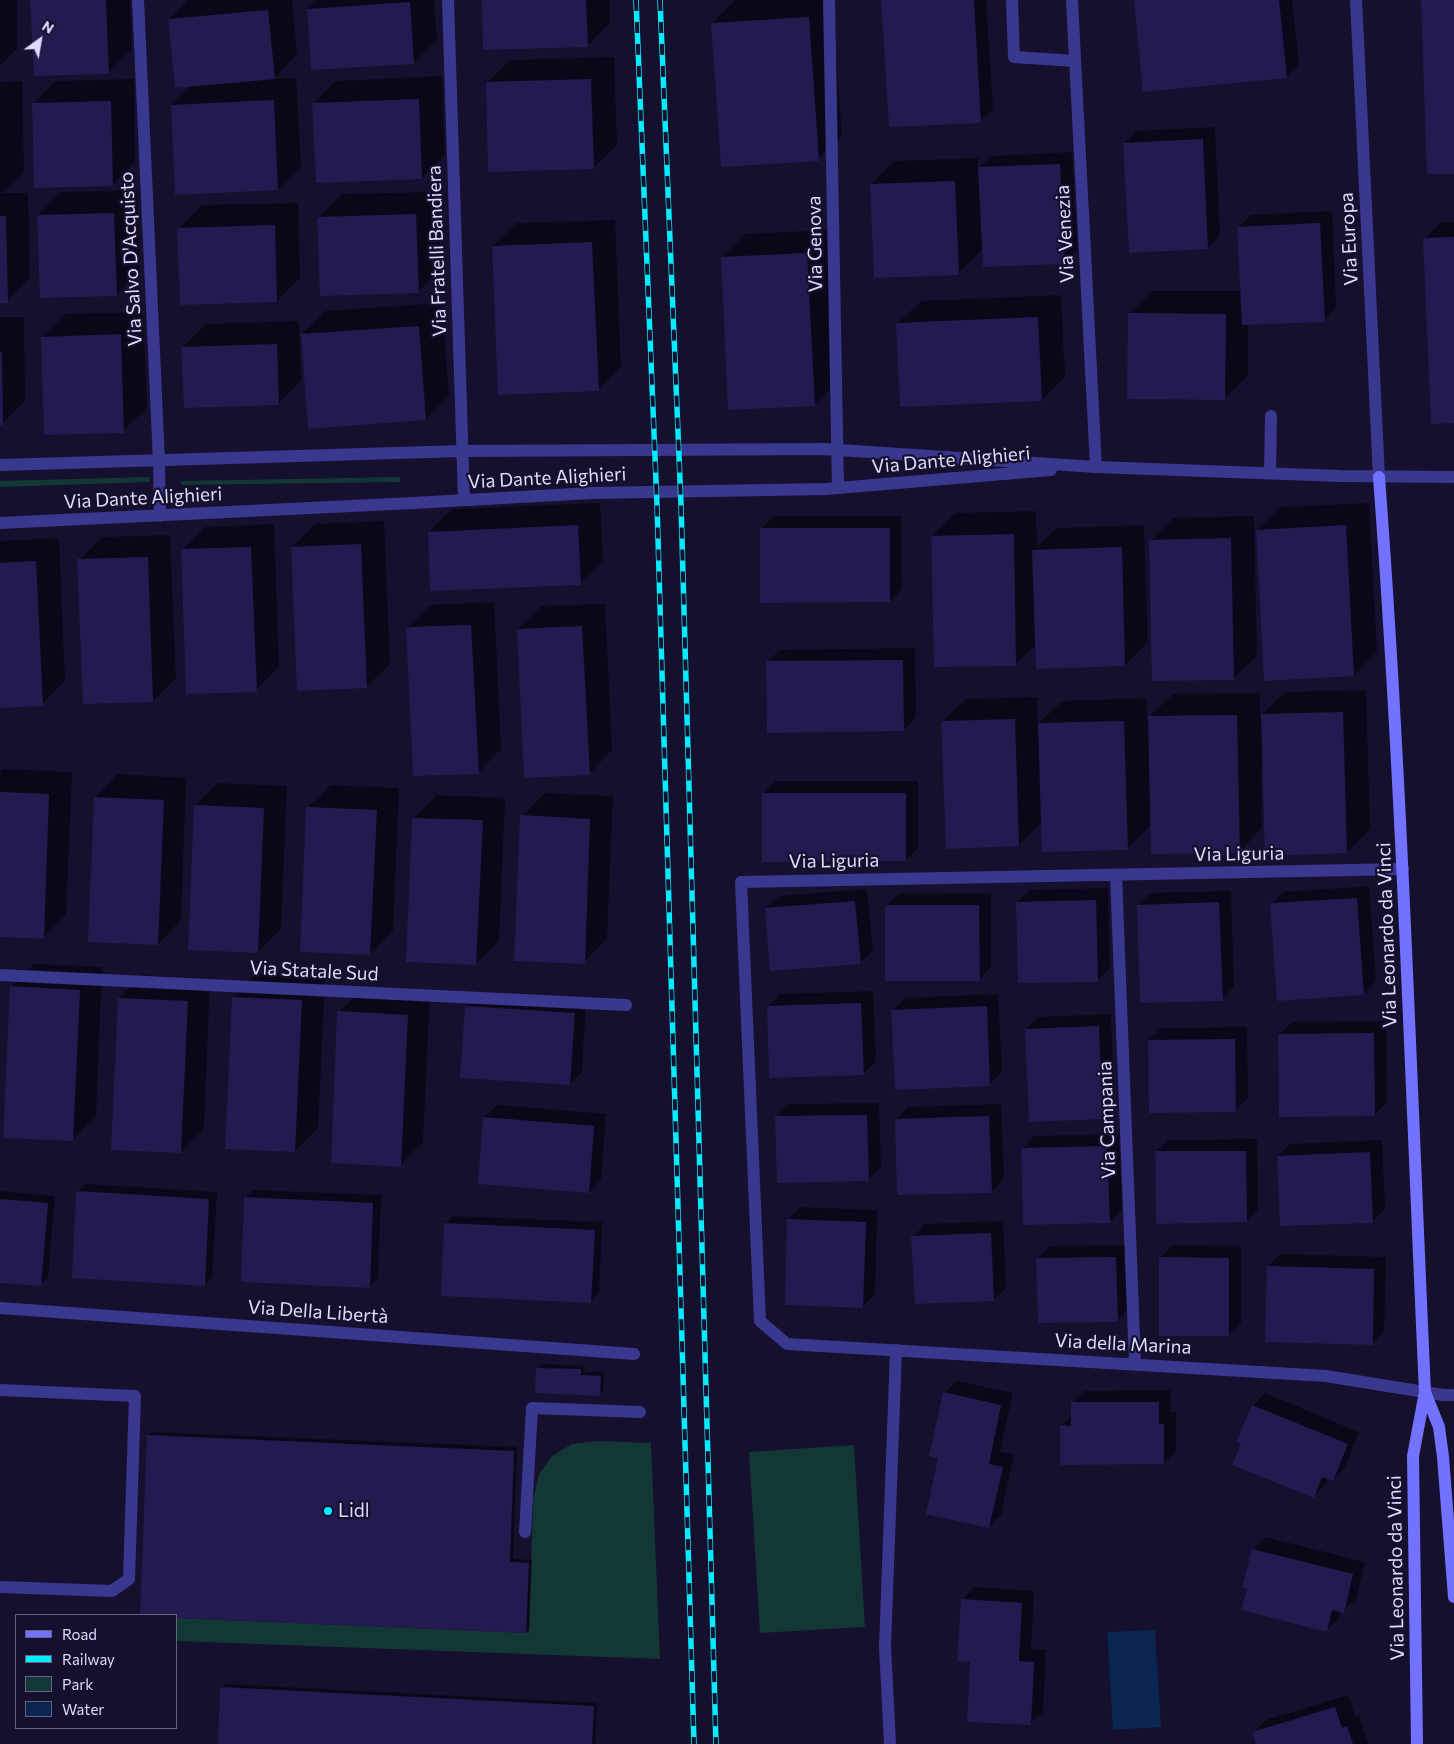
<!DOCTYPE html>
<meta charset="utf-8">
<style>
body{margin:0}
#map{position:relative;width:1454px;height:1744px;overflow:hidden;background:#14102d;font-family:Commissioner,sans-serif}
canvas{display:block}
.legend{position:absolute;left:15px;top:1614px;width:162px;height:115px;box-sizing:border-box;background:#14102d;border:1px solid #656181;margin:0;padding:6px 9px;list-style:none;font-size:15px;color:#dfdbff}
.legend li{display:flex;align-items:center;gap:10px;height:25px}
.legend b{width:25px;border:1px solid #656181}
.north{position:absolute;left:15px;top:15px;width:50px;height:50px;-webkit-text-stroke:4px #14102d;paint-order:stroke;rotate:32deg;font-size:14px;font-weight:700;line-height:20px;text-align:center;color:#dfdbff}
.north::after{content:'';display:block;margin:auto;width:18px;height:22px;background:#dfdbff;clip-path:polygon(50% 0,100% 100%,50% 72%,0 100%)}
</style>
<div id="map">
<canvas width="1454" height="1744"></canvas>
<ul class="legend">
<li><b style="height:6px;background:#7372ff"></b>Road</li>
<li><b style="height:6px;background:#07ebff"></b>Railway</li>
<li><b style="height:14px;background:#123735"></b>Park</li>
<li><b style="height:14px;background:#0a2552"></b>Water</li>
</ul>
<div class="north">N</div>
</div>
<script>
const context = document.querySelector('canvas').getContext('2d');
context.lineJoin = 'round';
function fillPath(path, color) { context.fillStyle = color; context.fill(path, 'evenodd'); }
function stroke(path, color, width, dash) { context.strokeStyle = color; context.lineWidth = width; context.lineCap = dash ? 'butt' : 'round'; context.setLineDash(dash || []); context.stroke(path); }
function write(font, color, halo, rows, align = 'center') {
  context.font = font + ' Commissioner,sans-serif'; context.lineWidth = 4.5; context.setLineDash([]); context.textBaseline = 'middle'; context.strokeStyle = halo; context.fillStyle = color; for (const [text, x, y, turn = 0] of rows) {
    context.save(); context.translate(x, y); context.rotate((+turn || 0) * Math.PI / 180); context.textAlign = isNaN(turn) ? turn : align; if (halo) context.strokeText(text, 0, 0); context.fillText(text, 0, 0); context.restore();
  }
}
fillPath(new Path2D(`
 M149,477L150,482L0,487V481Z
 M400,477V482L181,485V481Z
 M599,1441L651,1443L660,1659L176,1641V1618L529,1633L533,1500L539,1474L552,1456L572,1444Z
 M854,1445L865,1627L760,1633L749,1452Z`), '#123735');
fillPath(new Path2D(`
 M1155,1630L1161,1727L1113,1730L1107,1632Z`), '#0a2552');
fillPath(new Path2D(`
 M0,0H17V48L0,66Z
 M31,0H130L132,49L109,72Z
 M188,0H292L297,54L273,79L296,78L301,166L278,189L172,105L192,85L169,19Z
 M317,0H434L437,40L414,63L308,9Z
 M483,0H610V23L587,46Z
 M735,0H832L842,136L818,159L712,23Z
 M882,0H986L993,109L980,121Z
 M1135,0H1292L1299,65L1286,77Z
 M614,57L617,145L593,168L487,83L510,60Z
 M442,76L445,154L422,178L313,104L336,81Z
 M134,79L135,162L112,185L33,104L56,81Z
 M22,81L24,171L2,193H28L30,278L7,301H0V82Z
 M1215,127L1220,236L1208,248L1124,144L1136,131Z
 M1072,152L1077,250L1064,262L983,249L958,273L871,184L894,161L978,158V169L991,156Z
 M137,190L140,271L117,294L38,215L61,192Z
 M438,192L441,268L418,292L318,218L342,194Z
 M298,203L300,278L277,301L179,228L202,205Z
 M1332,211L1336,308L1324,321L1248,324V375L1225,398L1129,314L1152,291H1242L1239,227L1251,215Z
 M615,220L621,367L598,390L493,246L516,223Z
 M1441,222H1454V421L1425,238Z
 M830,230L837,382L814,405L722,257L745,234Z
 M1061,295L1065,377L1042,400L897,324L921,301Z
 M442,303L449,396L426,419L302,334L325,311Z
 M143,312L147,408L123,431L42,337L65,314Z
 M0,317H24L25,401L2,424H0Z
 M299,321L301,381L278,404L183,347L206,324Z
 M600,503L603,560L580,583L429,532L452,509Z
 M1369,503L1377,652L1354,675L1257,530L1280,507Z
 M1036,511L1037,547L1057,528L1144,525L1148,642L1125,665L1037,644L1016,664L932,536L955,513Z
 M773,516H901L902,589L890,601L761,529Z
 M1254,516L1257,656L1233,679L1150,541L1173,518Z
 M384,521L390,664L366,687L292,547L315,524Z
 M274,524L279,667L256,690L182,550L205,527Z
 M170,535L176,678L153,701L79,560L102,537Z
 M59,538L65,681L42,704L0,706V541Z
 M494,602L501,749L478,773L407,628L430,605Z
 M605,604L612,750L589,774L518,629L541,606Z
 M915,648L916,717L904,730L767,662L780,650Z
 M1366,690L1370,829L1347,852L1264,768H1261L1262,828L1239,852L1151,825L1127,849L1042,822L1019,845L942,722L966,699L1037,697L1038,724L1062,701L1147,698V719L1173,694L1260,693V717L1285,692Z
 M3,769L72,772L66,915L43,938L0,936V772Z
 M118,774L186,778L181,920L158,944L95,797Z
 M775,781H918V848L906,860L763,794Z
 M218,783L287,786L281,929L258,952L195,806Z
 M331,785L399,788L393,931L370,954L307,808Z
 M545,793L613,796L607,939L584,962L522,816Z
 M437,795L505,798L499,941L476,964L414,818Z
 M1369,886L1376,981L1364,994L1271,904L1284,892Z
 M1108,888L1110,968L1097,981L1017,902L1030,890Z
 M867,889L873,950L860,963L766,908L779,896Z
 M1231,891L1234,987L1222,999L1138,905L1150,893Z
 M991,893V967L979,980L886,906L899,894Z
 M34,964L102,967L96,1117L72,1140L11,987Z
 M256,974L325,978L318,1128L295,1151L233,997Z
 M142,975L210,979L204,1129L181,1152L119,998Z
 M362,989L430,992L423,1142L400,1165L339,1012Z
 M873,991L876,1061L864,1073L768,1007L780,994Z
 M478,994L586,1001L582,1072L570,1084L466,1007Z
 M998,994L1002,1072L989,1085L893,1010L905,998Z
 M1111,1014L1114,1106L1102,1118L1026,1029L1038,1017Z
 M1386,1021L1387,1102L1374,1115L1280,1034L1292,1022Z
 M1247,1027L1248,1098L1235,1110L1149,1040L1161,1028Z
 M879,1103L881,1168L868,1180L777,1116L789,1104Z
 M1001,1104L1004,1179L991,1192L896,1120L908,1107Z
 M497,1105L606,1114L601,1180L589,1192L484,1117Z
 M1119,1134L1122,1209L1109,1222L1022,1149L1034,1136Z
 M1257,1139L1258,1209L1246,1221L1156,1152L1168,1140Z
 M1382,1140L1385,1209L1372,1221L1278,1156L1290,1144Z
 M86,1184L217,1192L212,1277L204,1285L77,1192Z
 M253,1190L381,1195L378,1278L369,1287L245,1198Z
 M0,1191L55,1196L48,1277L40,1285L0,1281Z
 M800,1207L877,1210L875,1294L863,1306L788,1220Z
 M453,1216L602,1222L599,1293L591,1301L445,1224Z
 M1003,1221L1006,1288L993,1300L913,1237L925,1224Z
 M1128,1245L1129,1308L1117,1321L1037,1259L1050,1246Z
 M1172,1245L1241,1246V1323L1228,1335L1160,1258Z
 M1280,1254L1386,1257L1384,1331L1372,1343L1268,1266Z
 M541,1364L584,1366L585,1372H604L603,1391L600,1395L537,1368Z
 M957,1381L1013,1393L1000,1452L1014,1454L1001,1515L989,1527L940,1457L944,1393Z
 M1170,1390L1171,1412H1176V1451L1164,1463L1061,1426L1072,1415V1403L1084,1391Z
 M1265,1393L1359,1432L1345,1467L1333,1480L1328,1478L1326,1484L1314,1496L1242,1444L1253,1406Z
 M152,1432L517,1447L513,1559L532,1560L529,1628L525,1632L141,1615L148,1435Z
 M1266,1537L1365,1562L1356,1599L1343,1611H1341L1339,1618L1326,1631L1249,1588L1244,1587L1254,1549Z
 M974,1587L1034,1591L1031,1649L1046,1650L1043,1712L1030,1724L972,1661L962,1600Z
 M225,1684L597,1703L595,1744H219L222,1688Z
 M1348,1695L1355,1716L1359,1715L1368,1744H1257L1253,1733L1266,1720Z`), '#0007');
fillPath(new Path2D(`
 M30,0H106L109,74L34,76Z
 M482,0H586L588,47L483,50Z
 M881,0H974L981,123L889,127Z
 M1134,0H1279L1287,78L1143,92Z
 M1421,0H1454V174H1427Z
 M410,2L414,64L311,70L307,9Z
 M268,10L275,79L175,88L168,19Z
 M809,17L819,161L721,167L711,23Z
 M591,79L594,169L488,172L486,82Z
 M419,99L422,179L316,183L312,103Z
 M274,100L278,190L175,195L171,105Z
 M111,101L113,186L34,188L32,103Z
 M1203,139L1208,249L1129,253L1123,143Z
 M1060,164L1065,264L983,267L978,167Z
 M955,181L959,275L874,278L870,184Z
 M114,213L117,296L40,298L37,215Z
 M416,214L419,293L320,296L317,217Z
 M0,216H6L8,303H0Z
 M1320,223L1325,322L1242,325L1237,227Z
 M275,225L277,302L180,305L177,228Z
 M1454,237V423L1431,424L1423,238Z
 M592,242L599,391L498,395L492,246Z
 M807,253L815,406L728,410L721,257Z
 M1128,313L1226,314L1225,400L1127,399Z
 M1038,317L1042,401L900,407L896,323Z
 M419,326L426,420L308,429L301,334Z
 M121,334L124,433L44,435L41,337Z
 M277,344L279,405L184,408L181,347Z
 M0,352H2L3,425H0Z
 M578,525L581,585L430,591L428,532Z
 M1346,525L1354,676L1264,681L1256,530Z
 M760,528H890V602L760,603Z
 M1014,534L1016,666L934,667L931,536Z
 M1231,538L1234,680L1152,681L1149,540Z
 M361,544L367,688L297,691L291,547Z
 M251,547L257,692L186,694L181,549Z
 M1122,547L1125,666L1036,669L1032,550Z
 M148,557L153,702L83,704L77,559Z
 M36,561L43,706L0,708V563Z
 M471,625L479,774L413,776L406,627Z
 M582,626L590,775L524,778L517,629Z
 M903,660L904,731L767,733L766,661Z
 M1343,712L1347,853L1265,856L1261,714Z
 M1237,715L1240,853L1151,854L1148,716Z
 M1015,719L1019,846L946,849L941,721Z
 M1124,721L1128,850L1042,852L1038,723Z
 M0,792L49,794L44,939L0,937Z
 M762,793H906V861L762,862Z
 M94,797L164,800L158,945L88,942Z
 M194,805L264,808L258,953L188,950Z
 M306,807L377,810L370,955L300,952Z
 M520,815L590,819L585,964L514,961Z
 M412,818L483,820L476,965L406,962Z
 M1357,898L1364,995L1277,1001L1270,903Z
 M1096,900L1098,982L1018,983L1016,902Z
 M855,901L861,964L770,971L765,908Z
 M1219,902L1223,1001L1140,1003L1137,905Z
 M885,905H979L980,981H885Z
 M10,986L80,990L73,1141L3,1138Z
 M232,997L302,1000L295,1152L225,1149Z
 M118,998L188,1001L181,1153L111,1150Z
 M861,1003L864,1075L769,1078L767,1006Z
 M465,1006L575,1013L570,1085L460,1078Z
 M987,1006L990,1086L895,1090L891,1010Z
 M337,1011L408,1015L401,1167L331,1163Z
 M1099,1026L1103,1119L1029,1122L1025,1029Z
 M1374,1033L1375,1116L1279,1117L1278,1034Z
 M1235,1039L1236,1112L1149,1113L1148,1040Z
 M867,1115L869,1181L777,1183L775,1116Z
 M989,1116L992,1193L897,1195L895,1119Z
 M483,1117L594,1126L589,1193L478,1184Z
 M1107,1146L1110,1223L1023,1225L1021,1148Z
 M1155,1151H1246L1247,1222L1156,1224Z
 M1370,1152L1373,1223L1280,1226L1277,1156Z
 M76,1191L209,1199L205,1286L72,1278Z
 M244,1197L373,1203L370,1288L241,1282Z
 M0,1199L48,1203L41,1286L0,1283Z
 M787,1219L866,1222L863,1308L785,1305Z
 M444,1223L595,1230L591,1303L441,1296Z
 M991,1233L994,1301L915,1304L911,1236Z
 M1116,1257L1118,1322L1038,1323L1036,1258Z
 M1159,1257L1229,1258V1336H1159Z
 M1267,1266L1374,1269L1373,1345L1265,1342Z
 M536,1368L581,1369V1375L601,1376L600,1396L535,1393Z
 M943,1392L1001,1405L989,1464L1003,1467L989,1528L926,1514L938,1458L929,1456Z
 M1071,1402H1159V1424H1164V1464L1060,1465V1425L1071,1426Z
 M1252,1405L1348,1444L1333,1481L1322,1477L1314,1498L1232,1465L1241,1444L1236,1442Z
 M147,1435L514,1451L510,1562L529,1563L526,1633L176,1618V1615H140Z
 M1252,1549L1353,1574L1344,1613L1332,1610L1327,1632L1241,1610L1247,1589L1242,1588Z
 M961,1599L1022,1603L1019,1661L1034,1662L1031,1725L967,1722L970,1662L957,1661Z
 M220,1687L594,1706L592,1744H218Z
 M1335,1707L1342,1728L1347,1726L1353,1744H1256L1252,1732Z`), '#241a4f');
stroke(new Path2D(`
 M1012,0L1014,57L1075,61
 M1270,473L1271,416
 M0,1390L135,1396L129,1579L112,1591L0,1587
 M525,1532L532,1408L640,1412
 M890,1744L885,1647L896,1350`), '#3a388e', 12);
stroke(new Path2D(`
 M138,0L159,461L160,516
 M448,0L464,500
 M829,0L838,488
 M1072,0L1096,467
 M1356,0L1379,477
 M0,465L462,451L824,449L1096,467L1340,476L1454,477
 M0,523L413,503L592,493L826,489L1051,470
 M1403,869L741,882L760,1321L787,1344L1326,1376L1443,1395H1454
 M1116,875L1135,1363
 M0,975L626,1005
 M0,1308L634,1354`), '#3a388e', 12);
stroke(new Path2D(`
 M1379,477C1402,782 1411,1087 1425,1392L1413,1456L1417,1744
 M1425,1392L1439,1427L1443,1457L1454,1597`), '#7372ff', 12);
const rail = new Path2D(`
 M636,0L657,505L694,1744
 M660,0L681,504L716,1744`);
stroke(rail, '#07ebff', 5.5);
stroke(rail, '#14102d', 4, [11]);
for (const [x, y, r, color] of [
 [328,1511,5,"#07ebff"]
]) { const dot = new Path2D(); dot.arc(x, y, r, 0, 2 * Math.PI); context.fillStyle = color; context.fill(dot); stroke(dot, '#14102d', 2); }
write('19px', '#dfdbff', '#14102d', [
 ["Via Venezia",1065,234,-93],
 ["Via Europa",1349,239,-93],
 ["Via Genova",815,244,-91],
 ["Via Fratelli Bandiera",437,251,-92],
 ["Via Salvo D'Acquisto",131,259,-93],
 ["Via Dante Alighieri",951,460,-5],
 ["Via Dante Alighieri",547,478,-3],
 ["Via Dante Alighieri",143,498,-3],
 ["Via Liguria",1239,854,-1],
 ["Via Liguria",834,861,-1],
 ["Via Leonardo da Vinci",1387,935,-92],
 ["Via Statale Sud",314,971,3],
 ["Via Campania",1107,1120,-92],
 ["Via Della Libertà",318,1312,4],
 ["Via della Marina",1123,1344,3],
 ["Via Leonardo da Vinci",1396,1568,-91]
]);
write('19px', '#dfdbff', '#14102d', [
 ["Lidl",338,1511]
], 'left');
</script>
